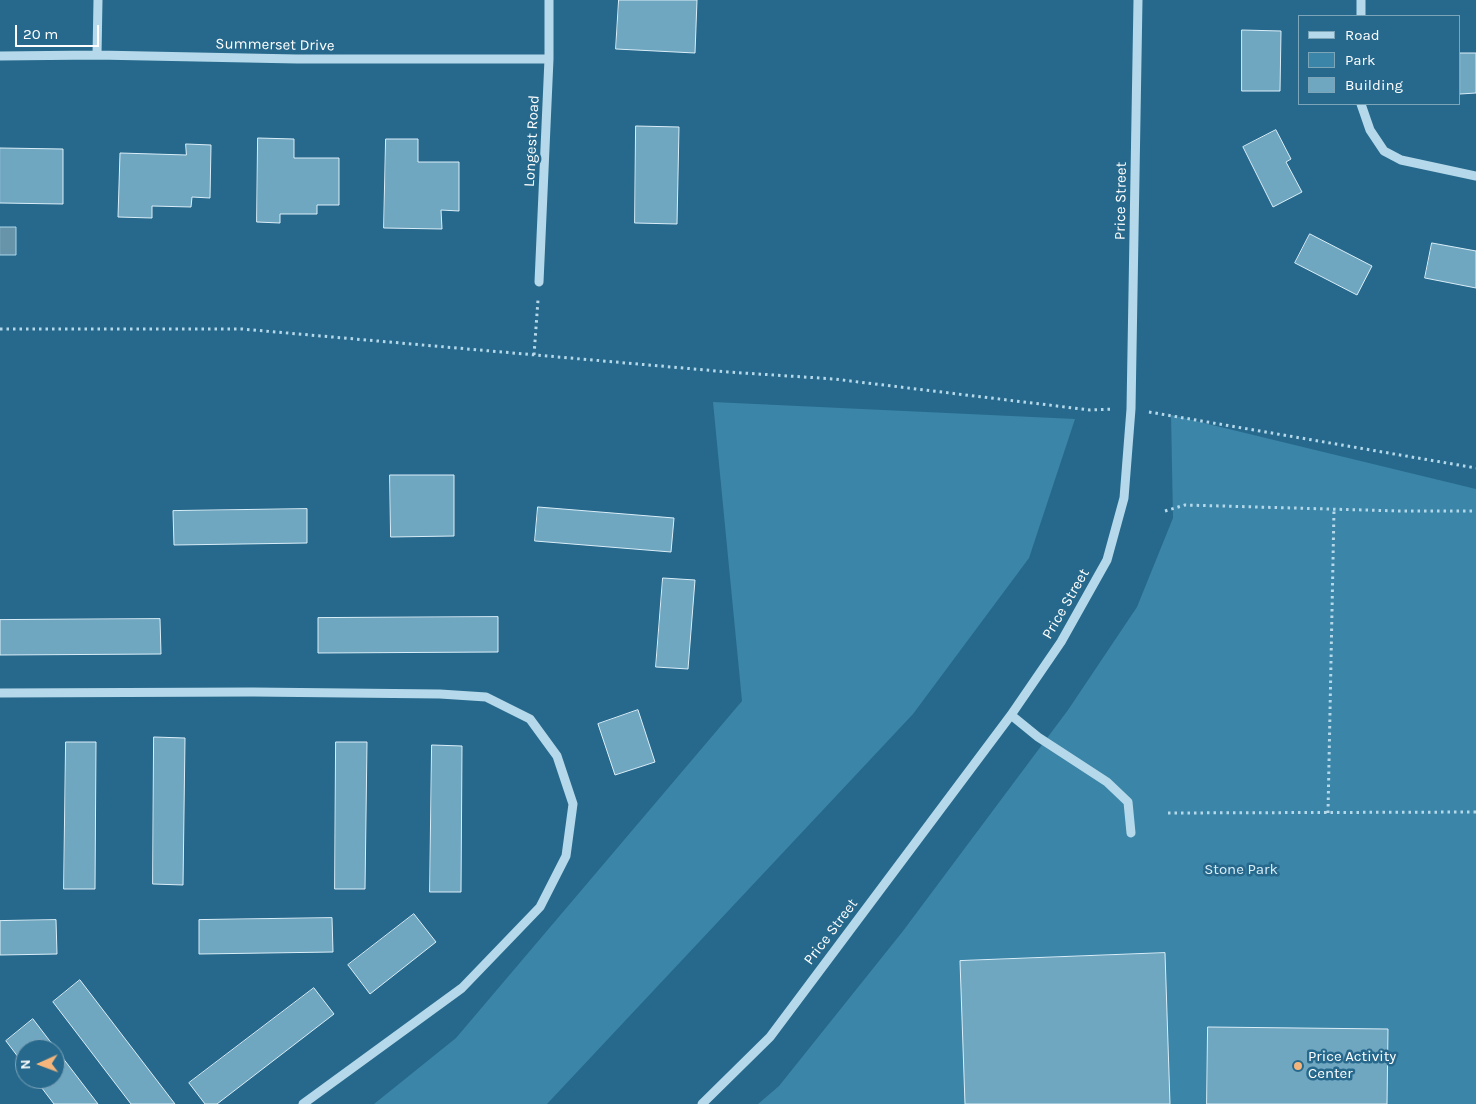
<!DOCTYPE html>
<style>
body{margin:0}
#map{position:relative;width:1476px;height:1104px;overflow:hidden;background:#27698c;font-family:Karla,sans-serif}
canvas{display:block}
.legend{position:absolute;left:1298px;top:15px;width:162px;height:90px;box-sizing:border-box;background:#27698c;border:1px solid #7da5ba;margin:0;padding:6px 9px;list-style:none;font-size:15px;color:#fff}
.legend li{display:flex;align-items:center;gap:10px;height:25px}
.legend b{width:25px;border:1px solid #7da5ba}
.north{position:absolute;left:15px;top:1039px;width:50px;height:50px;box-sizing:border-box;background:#27698c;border:1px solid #7da5ba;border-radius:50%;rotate:268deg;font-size:14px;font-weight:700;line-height:20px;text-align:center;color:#fff}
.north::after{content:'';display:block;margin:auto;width:18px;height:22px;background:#f3b57b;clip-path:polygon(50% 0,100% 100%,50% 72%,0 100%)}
.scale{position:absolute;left:15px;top:25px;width:84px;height:22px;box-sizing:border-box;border:2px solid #fff;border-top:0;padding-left:6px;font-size:15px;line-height:18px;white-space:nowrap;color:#fff;-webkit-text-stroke:4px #27698c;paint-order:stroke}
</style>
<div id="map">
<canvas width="1476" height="1104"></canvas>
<ul class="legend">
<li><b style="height:6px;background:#b5d9ea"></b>Road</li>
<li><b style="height:14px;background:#3b85a8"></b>Park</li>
<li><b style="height:14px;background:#6fa6c0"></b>Building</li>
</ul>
<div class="north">N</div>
<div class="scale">20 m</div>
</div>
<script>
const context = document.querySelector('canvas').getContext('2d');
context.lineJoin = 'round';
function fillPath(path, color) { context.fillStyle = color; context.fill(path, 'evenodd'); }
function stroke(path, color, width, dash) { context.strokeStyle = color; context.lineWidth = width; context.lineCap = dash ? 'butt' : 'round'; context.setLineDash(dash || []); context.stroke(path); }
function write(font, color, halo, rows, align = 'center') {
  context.font = font + ' Karla,sans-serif'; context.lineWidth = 5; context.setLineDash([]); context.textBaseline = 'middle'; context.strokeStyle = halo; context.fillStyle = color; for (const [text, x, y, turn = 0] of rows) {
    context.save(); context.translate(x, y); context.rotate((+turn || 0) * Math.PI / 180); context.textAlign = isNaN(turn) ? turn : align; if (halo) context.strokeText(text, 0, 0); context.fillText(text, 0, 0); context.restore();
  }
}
fillPath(new Path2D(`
 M713,402L1075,419L1029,558L913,714L547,1104H374L456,1038L742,701Z
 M1171,415L1476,489V1104H758L779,1086L903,931L1068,710L1137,607L1173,518Z`), '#3b85a8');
const water = new Path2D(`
 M0,227H16V255H0Z`);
fillPath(water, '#6894aa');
stroke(water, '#aad6ea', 1);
const building = new Path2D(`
 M619,0H697L695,53L616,49Z
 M1242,30L1281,31L1280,91H1242Z
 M1460,53H1476V93L1460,94Z
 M636,126L679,127L677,224L635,223Z
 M1276,130L1291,159L1286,162L1302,192L1273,207L1243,147Z
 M258,138L294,139V158H339V205H317V214H280V223L257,222Z
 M386,139H418V162H459V211L441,210L442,229L384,228Z
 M186,144L211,145L210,198L192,197L191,207L152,206V218L118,217L120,153L186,155Z
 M0,148L63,149V204L0,203Z
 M1310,234L1372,266L1357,295L1295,263Z
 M1432,243L1476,251V288L1425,278Z
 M390,475H454V536L391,537Z
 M538,507L674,518L671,552L535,541Z
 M307,509V543L174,545L173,511Z
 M663,578L695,580L688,669L656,667Z
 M498,617V652L318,653V618Z
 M160,619L161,654L0,655V620Z
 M638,710L655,762L615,775L598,724Z
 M154,737L185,738L183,885L153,884Z
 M66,742H96L95,889H64Z
 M336,742H367L365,889H335Z
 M432,745L462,746L461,892H430Z
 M414,914L436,942L370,994L348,965Z
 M332,918L333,952L199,954V920Z
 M56,920L57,954L0,955V921Z
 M1165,953L1170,1104H965L960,961Z
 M80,980L175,1104H131L53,1002Z
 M314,988L334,1014L217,1104H205L189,1083Z
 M33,1019L98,1104H54L35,1079H55V1049H25V1066L6,1041Z
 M1208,1027L1388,1029L1387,1104H1207Z`);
fillPath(building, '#6fa6c0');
stroke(building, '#daeef8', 1);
stroke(new Path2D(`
 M0,329H242L728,372L834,379L1090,410L1113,409
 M534,355L538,300
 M1149,412L1476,468
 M1165,511L1185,505L1400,511H1476
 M1168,813L1476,812
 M1328,813L1334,510`), '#b5d9ea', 3, [2.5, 4]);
stroke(new Path2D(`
 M1361,16V0
 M97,55L98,0
 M0,56L97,55L297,59H549
 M1361,104L1370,130L1384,151L1401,160L1476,176
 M539,282L549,59V0
 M0,693L253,692L440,694L486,697L530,719L557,756L573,804L566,856L540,907L462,988L303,1104
 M1011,715L1038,737L1107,782L1128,802L1131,833
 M702,1104L770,1037L1011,715L1061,642L1107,560L1124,498L1131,409L1138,0`), '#b5d9ea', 9);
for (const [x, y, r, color] of [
 [1298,1066,5,"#f3b57b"]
]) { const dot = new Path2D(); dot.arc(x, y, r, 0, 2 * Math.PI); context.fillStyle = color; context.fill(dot); stroke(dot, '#27698c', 2); }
write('15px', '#fff', '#27698c', [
 ["Summerset Drive",275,45,1],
 ["Longest Road",532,141,-87],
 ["Price Street",1121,201,-89],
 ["Price Street",1066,604,-60],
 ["Price Street",831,932,-53]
]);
write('15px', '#daeef8', '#27698c', [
 ["Stone Park",1241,870]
]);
write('15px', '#fff', '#27698c', [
 ["Price Activity",1308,1057],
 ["Center",1308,1074]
], 'left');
</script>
